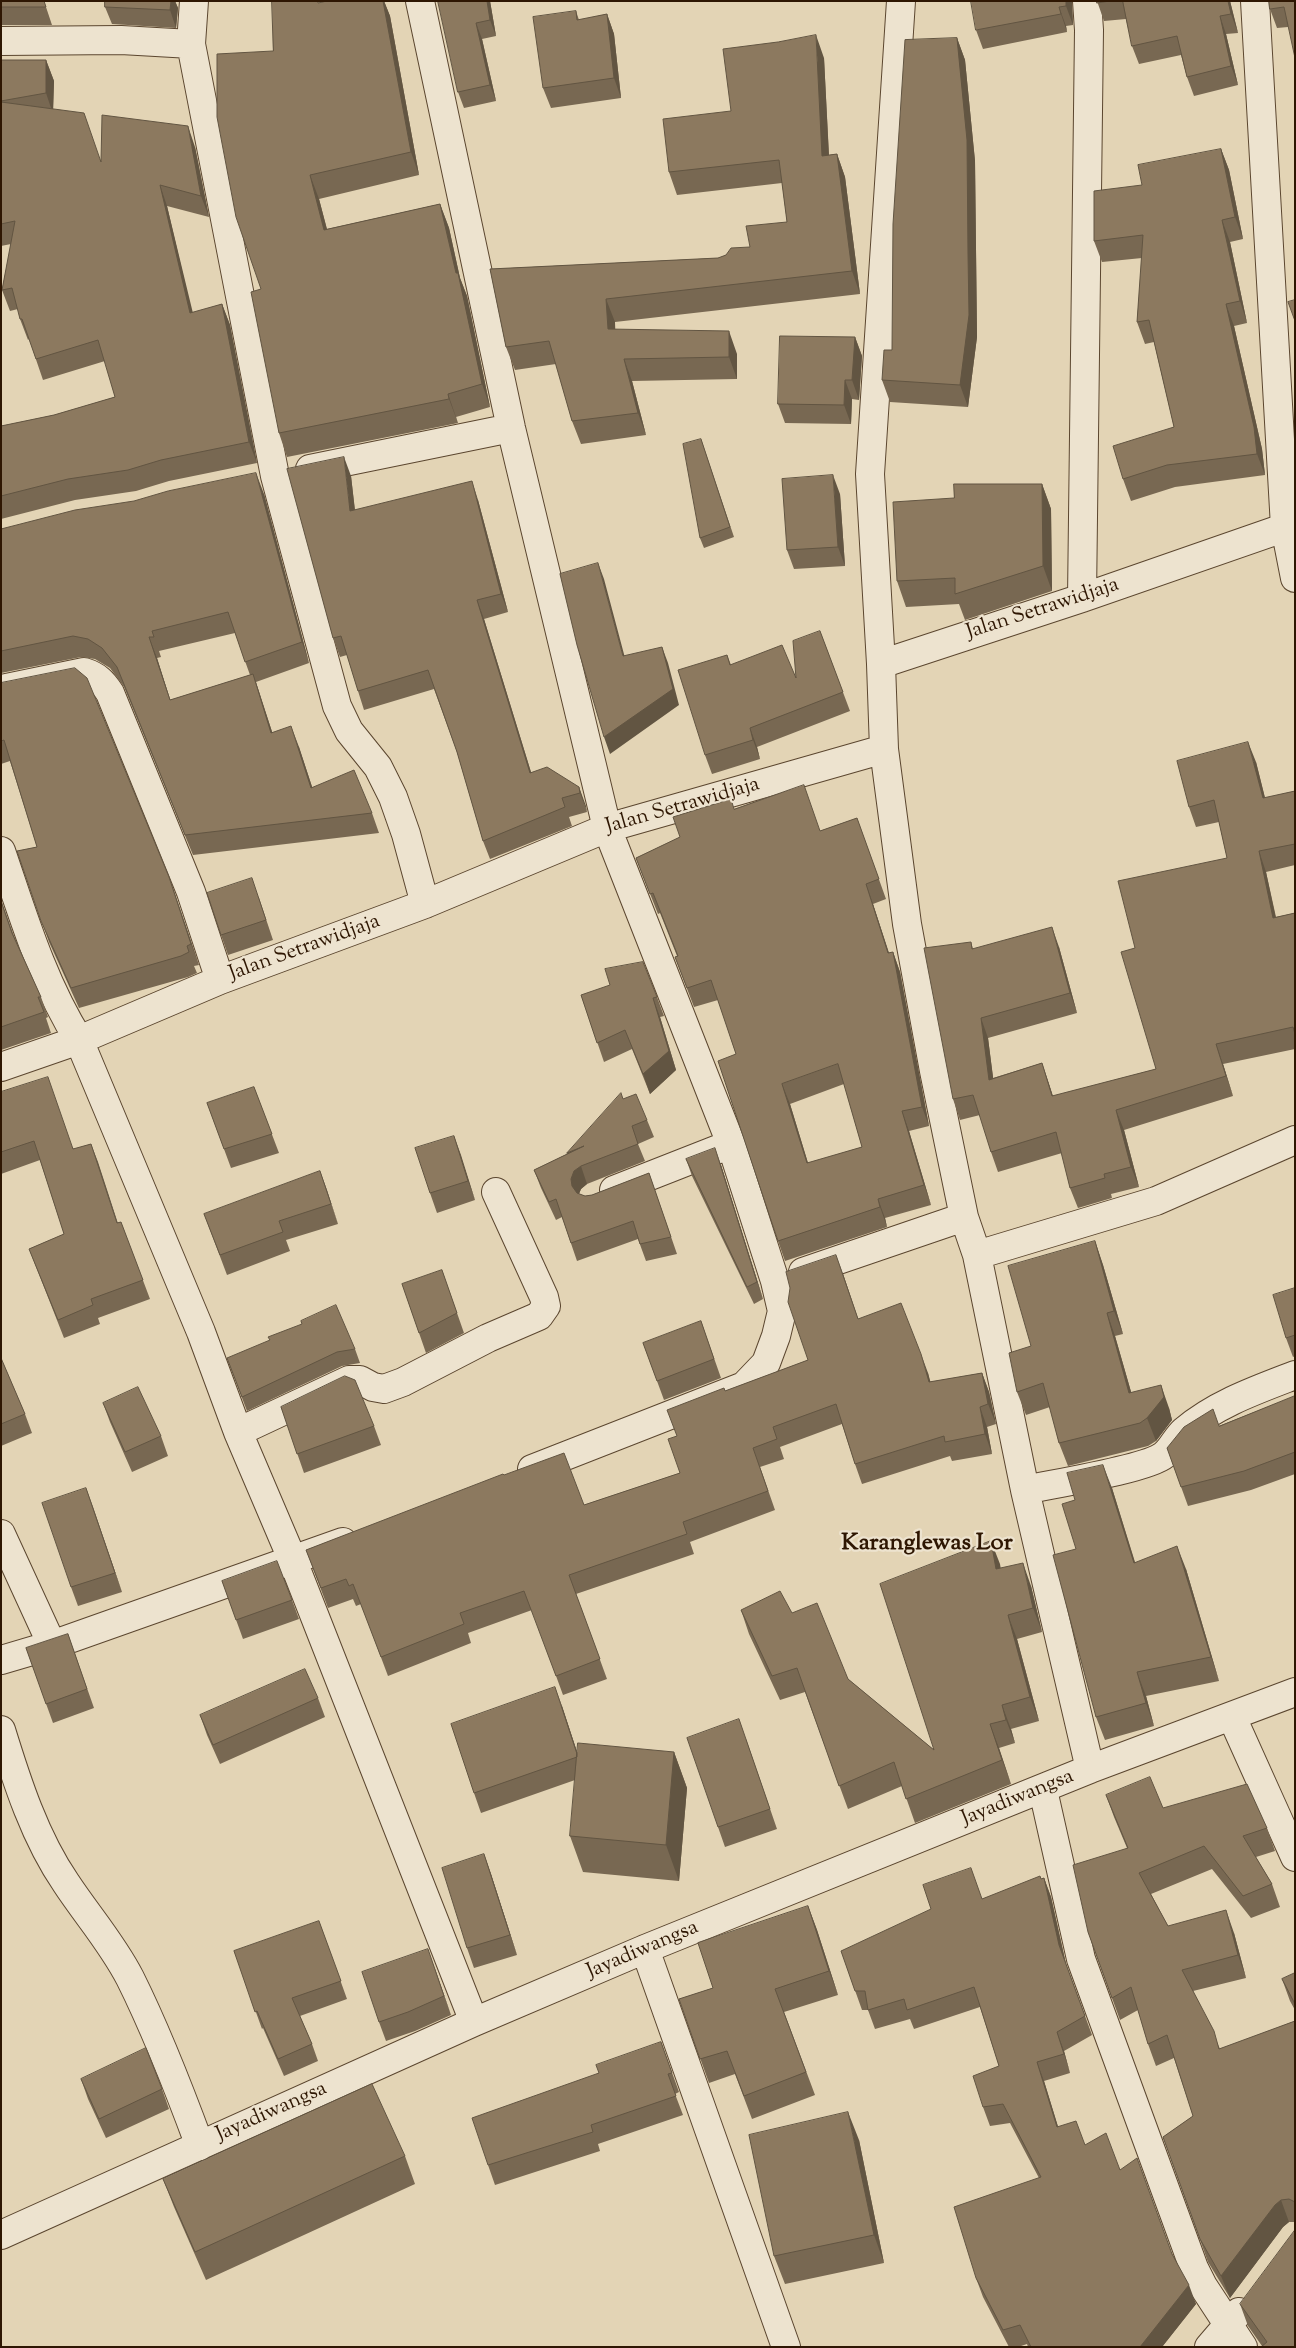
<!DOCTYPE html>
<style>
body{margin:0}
#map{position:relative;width:1296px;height:2348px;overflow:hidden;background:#e3d4b5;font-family:"Sorts Mill Goudy",serif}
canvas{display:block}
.frame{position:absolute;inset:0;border:2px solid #2e1602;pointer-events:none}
</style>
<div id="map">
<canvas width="1296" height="2348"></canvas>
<div class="frame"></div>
</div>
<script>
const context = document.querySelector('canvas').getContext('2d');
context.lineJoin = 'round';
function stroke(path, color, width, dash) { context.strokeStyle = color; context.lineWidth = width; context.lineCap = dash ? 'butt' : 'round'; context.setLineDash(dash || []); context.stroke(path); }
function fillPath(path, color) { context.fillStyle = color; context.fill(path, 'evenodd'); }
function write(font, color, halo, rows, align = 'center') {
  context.font = font + ' "Sorts Mill Goudy",serif'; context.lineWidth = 4.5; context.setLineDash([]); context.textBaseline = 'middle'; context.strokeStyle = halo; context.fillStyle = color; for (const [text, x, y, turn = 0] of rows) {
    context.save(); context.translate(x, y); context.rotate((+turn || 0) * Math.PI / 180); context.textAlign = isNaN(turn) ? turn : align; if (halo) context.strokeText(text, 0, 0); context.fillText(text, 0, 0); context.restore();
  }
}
const minor = new Path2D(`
 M420,1L511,428L607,828L731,1144L775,1281L782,1311L776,1336L766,1363L744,1386L532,1469
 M1255,1L1285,527L1295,578
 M1,41L121,40L191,44L194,1
 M191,44L275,476L337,706L349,731L378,767L393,797L406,834L425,904
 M310,469L511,428
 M1082,598L1089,30L1087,1
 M881,664L870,474L901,1
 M1,689L84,672C97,676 103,682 110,693L191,892L220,980
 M884,749L907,924L934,1071L964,1217L977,1255L1025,1490L1090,1769
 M1,851C23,915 42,981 79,1040L201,1332L238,1432L293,1561L474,2022
 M1,1067L79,1040L220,980L425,904L607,828L884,749L881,664L1082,598L1295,524
 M614,1190L721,1148
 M977,1255L1156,1201L1295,1140
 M803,1272L964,1217
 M238,1432L349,1380H360L373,1387L384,1389L403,1382L488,1338L539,1316L546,1306L544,1297L496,1192
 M1025,1490C1052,1484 1147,1469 1164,1455C1172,1449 1176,1438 1184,1431C1216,1404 1256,1390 1295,1375
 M1,1534L52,1645
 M1,1660L52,1645L343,1542
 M1232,1717L1295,1857
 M1,1730C17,1782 35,1838 66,1883C87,1915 112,1943 130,1978C157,2032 179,2089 200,2146
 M1043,1790L1081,1959L1194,2268L1203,2286L1243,2347
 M645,1949L786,2347
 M1,2235L474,2022L645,1949L1090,1769L1295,1692
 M1209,2347L1239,2312`);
stroke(minor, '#5b462f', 30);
stroke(minor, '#ede3cf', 28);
fillPath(new Path2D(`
 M1,1H44L52,25H1Z
 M105,1H175L178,8L176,28L112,24L105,7Z
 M327,1H384L390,16L419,175L319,199L327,229L440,204L449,228L460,278L467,296L490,407L456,417L458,423L287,457L279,433L261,289L273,51L322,2Z
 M438,1H490L496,36L482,39L496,101L464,108L458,92Z
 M1072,1L1073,25L1066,26L1067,32L983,49L976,30Z
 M1097,1H1230L1238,33L1226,34L1238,85L1194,96L1187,77L1181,55L1139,64L1132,46L1126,19L1104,21Z
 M1295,1L1288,27L1277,28L1270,9Z
 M576,11L579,20L607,14L614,34L621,98L551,108L543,88Z
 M957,38L965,60L975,161L977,337L968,407L890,402L882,380L892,350Z
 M824,58L829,155L837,154L845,177L860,294L615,322V329L737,354V379L632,381L646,435L581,444L572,421L556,364L515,370L506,347L490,269L718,258L750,247L787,222L782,183L677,195L669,172L731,111Z
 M1,60H46L54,81L53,109L101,162L195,147L209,217L167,206L192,313L222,304L230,325L257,463L169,481L136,491L75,500L1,519V426L54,415L115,397L105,361L43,380L29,339L28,340L20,319L18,309L10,311L2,290L11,244L1,246Z
 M1221,149L1229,170L1243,239L1230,242L1247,323L1234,326L1262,449L1265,475L1175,487L1131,501L1123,479L1174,427L1154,342L1145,344L1137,322L1142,258L1102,262L1094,241L1142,185Z
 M855,337L862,356L859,400L852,399L851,424L785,423L778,404Z
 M701,439L734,537L704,548L700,538Z
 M351,476L355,510L478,500L508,612L484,619L531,772L579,787L587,812L569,817L572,826L490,859L483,841L457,752L434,689L364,710L358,691L347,655L340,657L333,638Z
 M1042,484L1051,509L1052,591L965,620L959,604L906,607L897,581L954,498Z
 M264,494L309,663L256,682L272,732L299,747L312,787L372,813L379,833L193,855L124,687L110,668L95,659L81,657L1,673V529ZM235,633L250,675L170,700L157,658L161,657L159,651Z
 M840,494L845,566L794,569L787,550Z
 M820,631L850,711L757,747L760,759L712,774L705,755L727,655L731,665L796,678Z
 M1,683L169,877L199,965L194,966L197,973L188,977L79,1008L49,942L17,851L37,847L10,761L1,764Z
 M1256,762L1265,798L1295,791V865L1266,872L1276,917L1295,913V1049L1223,1064L1233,1096L1124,1130L1139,1187L1111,1194L1112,1198L1078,1208L1070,1188L1062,1153L998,1172L991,1152L980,1115L960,1120L953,1099L971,942L973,949L1059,947L1077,1013L988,1038L993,1078L1042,1063L1053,1096L1156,1069L1135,948L1227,858L1219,822L1196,827L1189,807Z
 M734,809L820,831L857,818L886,899L873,904L889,953L893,952L900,972L929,1126L909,1131L931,1205L885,1218L887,1227L785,1261L778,1241L736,1054L718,1000L694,1007L675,957L677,956L660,913L658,914L636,858L680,837ZM844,1084L862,1147L808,1163L790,1104Z
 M259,898L273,940L228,955L221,935Z
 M1,900L14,936L41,997L48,1017L46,1018L51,1033L1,1050Z
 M581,995L657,997L664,1016L660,1017L676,1070L650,1094L632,1049L604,1062Z
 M254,1087L279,1153L231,1168L207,1103Z
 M1,1092L74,1149L91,1144L117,1223L121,1222L150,1299L98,1318L100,1324L64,1338L29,1249L64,1234L40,1160L1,1174Z
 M623,1099L647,1120L654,1137L638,1144L645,1161L587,1184L581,1189L579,1194L585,1196L592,1195L649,1173L677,1254L646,1261L638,1239L577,1261L562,1217L556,1220L541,1188L534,1170L567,1154V1153Z
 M454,1136L475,1200L437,1213L430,1193Z
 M686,1159L721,1165L763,1299L754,1304L692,1176Z
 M320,1171L338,1224L286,1240L290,1251L227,1275L204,1214Z
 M1095,1241L1103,1265L1123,1334L1115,1336L1131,1392L1169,1408L1172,1420L1156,1441L1148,1446L1068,1466L1059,1443L1050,1407L1026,1415L1017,1392L1031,1346Z
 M442,1270L464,1333L426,1353L402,1284Z
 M843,1274L858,1319L928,1373L930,1382L982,1373L989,1392L996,1424L987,1427L992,1454L952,1461L950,1456L862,1484L855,1464L842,1424L780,1447L784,1459L760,1467L775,1510L690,1542L694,1554L576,1594L607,1679L563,1695L532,1610L468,1633L471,1643L388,1676L361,1604L356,1606L353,1599L328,1608L306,1550L504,1475L584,1505L680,1473L677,1436L725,1391L808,1360Z
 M1295,1288V1356L1293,1357L1286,1338Z
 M701,1321L721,1378L664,1400L643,1343Z
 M355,1349L360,1363L342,1366L247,1411L227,1358Z
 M1,1358L25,1414L32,1433L1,1446Z
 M1295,1396V1474L1251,1490L1188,1506L1167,1448L1219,1426Z
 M103,1403L161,1436L168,1456L132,1472L110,1422Z
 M281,1407L374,1426L381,1445L304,1473Z
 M86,1488L122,1592L78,1606L71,1587Z
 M1112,1488L1135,1562L1186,1569L1219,1681L1146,1696L1154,1726L1105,1740L1096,1717L1076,1549Z
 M991,1541L1000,1568L1031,1586L1042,1632L1017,1639L1039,1721L1011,1729L1015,1743L999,1748L1011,1784L915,1823L902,1786L848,1809L805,1692L780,1700L749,1634L741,1610L792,1613L848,1679L934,1750Z
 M222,1581L292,1600L299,1619L243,1639Z
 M68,1634L94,1708L53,1723L26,1648Z
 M318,1698L325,1717L220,1764L207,1735L200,1715Z
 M562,1706L577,1752H674L687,1788L679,1881L583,1872L570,1836L575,1780L481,1813L474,1793Z
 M746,1739L777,1829L725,1847L718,1827Z
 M1106,1795L1163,1808L1267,1828L1275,1851L1256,1857L1272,1884L1280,1907L1251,1918L1212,1869L1151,1894L1168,1926L1234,1933L1246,1978L1193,1991L1220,2049L1295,2021V2222H1289L1283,2227L1230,2298L1208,2262L1163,2137L1193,2116L1174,2058L1156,2066L1148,2044L1138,2010L1120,2020L1088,1932L1127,1848L1114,1817Z
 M484,1854L491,1874L517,1955L474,1968L467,1948Z
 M1044,1878L1051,1897L1066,1964L1092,2035L1064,2051L1070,2073L1044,2081L1058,2127L1120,2170L1172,2254L1196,2304L1162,2347H1028L1027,2344L1018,2347H1009L983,2297L976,2278L1039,2178L1010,2123L990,2126L983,2107L999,2066L980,2007L914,2029L910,2019L875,2029L868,2010H862L841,1951L982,1899Z
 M808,1906L817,1930L838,1995L784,2012L815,2095L752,2119L735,2074L709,2083L679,1999L713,1988Z
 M319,1921L347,1999L300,2016L312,2044L318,2061L284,2076L263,2028L262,2029L234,1951Z
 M435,1969L451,2015L415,2031L386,2041L379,2022Z
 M1295,1973V2010L1290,2001L1282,1979Z
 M661,2042L679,2092L675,2094L683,2115L598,2144L600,2151L495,2185L488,2165L599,2073Z
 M81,2079L162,2089L169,2109L106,2138L88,2099Z
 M859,2140L884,2263L785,2284L774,2256Z
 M405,2156L415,2184L206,2280L174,2207L163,2179Z
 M1240,2304L1295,2347L1262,2346L1248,2326Z`), '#786852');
fillPath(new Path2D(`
 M171,1H175L178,8L176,28L170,10Z
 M383,1H384L390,16L419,175L411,152Z
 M487,1H490L496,36L490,20Z
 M1066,1H1072L1073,25L1066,6Z
 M1228,1H1230L1238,33L1231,14Z
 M1059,7L1066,26L1067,32L1061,14Z
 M607,14L614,34L621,98L614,78Z
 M1220,16L1226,34L1238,85L1231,66Z
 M476,23L482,39L496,101L490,85Z
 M816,35L824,58L830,178L822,156Z
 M957,38L965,60L975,161L977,337L968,407L960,385Z
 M46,60L54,81L53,114L46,93Z
 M188,126L195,147L209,217L201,196Z
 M1221,149L1229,170L1243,239L1235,217Z
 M837,154L845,177L860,294L852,271Z
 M310,175L319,199L333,253L324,230Z
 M160,185L167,206L198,334L190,313Z
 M440,204L449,228L460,278L467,296L490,407L482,384Z
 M1222,220L1230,242L1247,323L1240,301Z
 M606,299L615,322L616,352L608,329Z
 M222,304L230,325L257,463L249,442Z
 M1226,304L1234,326L1262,449L1265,475L1257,454Z
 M729,331L737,354V379L729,357Z
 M855,337L862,356L859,400L852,380Z
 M624,359L632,381L646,435L638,413Z
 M845,380L852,399L851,424L844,405Z
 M448,394L456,417L458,423L449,399Z
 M344,457L351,476L357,530L350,511Z
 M256,473L264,494L309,663L302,642Z
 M833,475L840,494L845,566L838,547Z
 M472,481L478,500L508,612L501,594Z
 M1042,484L1051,509L1052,591L1043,566Z
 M598,563L604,579L629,673L623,656Z
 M477,600L484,619L537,792L530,773Z
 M149,637L157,658L177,721Z
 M662,647L668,663L679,705L610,754L604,737Z
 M253,674L260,695L279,753L271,733Z
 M291,726L299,747L319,808L311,788Z
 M750,728L757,747L760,759L753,740Z
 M1248,742L1256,762L1270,818L1263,798Z
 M579,787L586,806L587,812L580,793Z
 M1259,851L1266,872L1280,938L1273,918Z
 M169,877L176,897L199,965L191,944Z
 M866,884L873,904L895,972L888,953Z
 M1052,927L1059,947L1077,1013L1070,993Z
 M893,952L900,972L929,1126L922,1107Z
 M653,998L660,1017L676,1070L650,1094L643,1074Z
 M981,1018L988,1038L996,1100L989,1080Z
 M1216,1044L1223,1064L1233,1096L1226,1076Z
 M1042,1063L1049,1084L1059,1116L1052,1096Z
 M782,1084L790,1104L814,1183L807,1163Z
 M1116,1110L1124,1130L1139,1187L1131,1167Z
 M902,1111L909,1131L931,1205L924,1185Z
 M454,1136L461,1155L475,1200L468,1181Z
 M91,1144L98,1162L124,1242L117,1223Z
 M715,1148L721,1165L763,1299L757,1282Z
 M581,1166L587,1184L581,1189L578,1196L572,1186L571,1179L574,1171Z
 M320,1171L327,1190L338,1224L331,1204Z
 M878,1199L885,1218L887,1227L880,1207Z
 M1095,1241L1103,1265L1123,1334L1114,1311Z
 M836,1255L843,1274L865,1339L858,1319Z
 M1107,1313L1115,1336L1138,1416L1129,1393Z
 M921,1354L928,1373L936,1402L929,1382Z
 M982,1373L989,1392L996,1424L988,1404Z
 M1161,1385L1169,1408L1172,1420L1156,1441L1147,1418Z
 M980,1407L987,1427L992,1454L985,1434Z
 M1103,1465L1112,1488L1142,1586L1134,1563Z
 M86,1488L93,1507L122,1592L115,1573Z
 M991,1541L1000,1564L1005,1593L996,1569Z
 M1177,1546L1186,1569L1219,1681L1211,1657Z
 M1023,1563L1031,1586L1042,1632L1033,1608Z
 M1008,1615L1017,1639L1039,1721L1030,1697Z
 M1137,1672L1146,1696L1154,1726L1146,1703Z
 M555,1687L562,1706L585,1776L578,1757Z
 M1002,1705L1011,1729L1015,1743L1006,1720Z
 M990,1724L999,1748L1011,1784L1002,1760Z
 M674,1752L687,1788L679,1881L666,1845Z
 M484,1854L491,1874L517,1955L510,1935Z
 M1044,1878L1051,1897L1066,1964L1059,1945Z
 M808,1906L817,1930L838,1995L829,1971Z
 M1226,1910L1234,1933L1246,1978L1238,1955Z
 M428,1949L435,1969L451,2015L444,1996Z
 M1057,2032L1064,2051L1070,2073L1064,2054Z
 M1037,2062L1044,2081L1064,2146L1057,2127Z
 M848,2112L859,2140L884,2263L874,2235Z
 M1281,2200L1289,2222L1283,2227L1230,2298L1221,2276L1275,2205Z
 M1189,2285L1196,2304L1162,2347H1140Z`), '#625542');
const building = new Path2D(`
 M1,1H44L46,7H1Z
 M105,1H171L170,10L105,7Z
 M272,1H318V3L327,1H383L411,152L310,175L324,230L440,204L456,273H458L482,384L448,394L449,399L279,433L251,292L261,289L236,217L217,117V54L273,51Z
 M438,1H487L490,20L476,23L490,85L458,92Z
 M971,1H1066V6L1059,7L1061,14L976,30Z
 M1097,1H1110L1097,3Z
 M1123,1H1228L1231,14L1220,16L1231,66L1187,77L1177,36L1132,46Z
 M1269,1H1295V58L1284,7L1270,9Z
 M576,11L577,20L607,14L614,78L543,88L533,17Z
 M816,35L822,156L837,154L852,271L606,299L608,329L729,331V357L624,359L638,413L572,421L549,341L506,347L490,269L718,258L726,255L731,248L750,247L746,226L787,222L779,160L669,172L663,119L731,111L723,49L778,42Z
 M957,38L967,140L968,254L969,315L960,385L882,380L884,350H892L893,224L905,40Z
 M1,60H46V93L1,101Z
 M1,102L84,113L101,162L102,115L188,126L201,196L160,185L190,313L222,304L249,442L161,460L128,470L68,479L1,496V426L54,415L115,397L98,340L36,359L22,319H20L12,288L2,290L15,221L1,224Z
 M1221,149L1235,217L1222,220L1240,301L1226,304L1254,427L1257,454L1167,465L1123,479L1113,446L1174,427L1149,320L1137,322L1143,235L1094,241V191L1142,185L1138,165Z
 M1295,300V321L1288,302Z
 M780,336L855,337L852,380H845L844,405L778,404Z
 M701,439L730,527L700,538L683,444Z
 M344,457L350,511L472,481L501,594L477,600L530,773L547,767L579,787L580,793L562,798L565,807L483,841L457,752L428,670L358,691L341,636L333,638L287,469Z
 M256,473L302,642L245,662L228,612L152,631L154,637H149L170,700L253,674L271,733L291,726L311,788L354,770L372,813L185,835L117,667L102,648L88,639L73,636L1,651V529L75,510L134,501L168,491Z
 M833,475L838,547L787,550L782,479Z
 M954,484H1042L1043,566L955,594V578L897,581L893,502L954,498Z
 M598,563L623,656L662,647L673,689L604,737L577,645L560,574Z
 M820,631L843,692L750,728L753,740L705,755L678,670L727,655L730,665L782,645L796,678L793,641Z
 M75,668L87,678L169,877L191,944L187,946L189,952L181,956L71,988L41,921L17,851L37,847L4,740L1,741V683Z
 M1248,742L1263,798L1295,791V844L1259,851L1273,918L1295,913V1034L1293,1027L1216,1044L1226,1076L1116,1110L1131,1167L1104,1174L1105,1178L1070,1188L1056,1132L991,1152L973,1095L953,1099L924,948L971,942L972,949L1052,927L1070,993L981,1018L989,1080L1042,1063L1052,1096L1156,1069L1121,952L1135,948L1118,881L1227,858L1214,800L1189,807L1177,761Z
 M804,785L820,831L857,818L879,879L866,884L888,953L893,952L922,1107L902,1111L924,1185L878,1199L880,1207L778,1241L718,1061L736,1054L711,980L687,988L675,957L678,956L653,893L650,894L636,858L680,837L673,817L731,799L734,809ZM838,1064L862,1147L807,1163L782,1084Z
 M252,878L266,920L221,935L207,893Z
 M1,901L12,933L41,997H38L44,1012L1,1027Z
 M643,962L657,997L653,998L669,1051L643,1074L625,1030L597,1043L581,995L610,985L605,969Z
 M48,1077L73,1149L91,1144L117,1223L121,1222L143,1280L91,1299L93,1305L58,1320L29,1249L64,1234L34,1141L1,1152V1092Z
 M254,1087L272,1134L224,1149L207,1103Z
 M621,1093L623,1099L636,1094L647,1120L632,1126L638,1144L581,1166L574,1171L571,1179L572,1186L577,1193L585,1196L592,1195L649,1173L671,1237L640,1244L633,1221L571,1243L556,1199L549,1202L534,1170L584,1146L567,1153Z
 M454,1136L468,1181L430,1193L415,1148Z
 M715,1148L757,1282L747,1287L686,1159Z
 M320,1171L331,1204L279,1221L283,1232L220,1255L204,1214Z
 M1095,1241L1114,1311L1107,1313L1129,1393L1161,1385L1164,1397L1147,1418L1140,1423L1059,1443L1043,1383L1017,1392L1009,1353L1031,1346L1008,1266Z
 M836,1255L858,1319L901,1303L921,1354L929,1382L982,1373L988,1404L980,1407L985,1434L945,1442L944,1436L855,1464L836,1404L773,1427L777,1439L753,1448L768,1491L683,1522L687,1534L569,1575L600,1659L556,1676L524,1591L460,1613L464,1624L381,1657L353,1584L349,1586L346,1579L321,1588L306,1550L503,1474L504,1475L564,1453L584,1505L680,1473L668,1439L677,1436L667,1410L724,1388L725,1391L808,1360L788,1302L790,1288L786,1272Z
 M442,1270L457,1313L419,1333L402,1284Z
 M1295,1288V1335L1286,1338L1273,1295Z
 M336,1305L355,1349L337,1352L242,1397L227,1358L270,1340L268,1337L302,1324L301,1321Z
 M701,1321L714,1359L657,1381L643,1343Z
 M1,1358L25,1414L1,1424Z
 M345,1376L355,1380L374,1426L297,1454L281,1407Z
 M138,1387L161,1436L125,1452L103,1403Z
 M1295,1396V1452L1244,1471L1181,1487L1167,1448L1184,1427L1213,1409L1219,1426Z
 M1103,1465L1134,1563L1177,1546L1211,1657L1137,1672L1146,1703L1096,1717L1053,1555L1076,1549L1062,1504L1075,1500L1067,1473Z
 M86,1488L115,1573L71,1587L42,1503Z
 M991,1541L996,1569L1023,1563L1033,1608L1008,1615L1030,1697L1002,1705L1006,1720L990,1724L1002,1760L906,1799L894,1762L839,1786L797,1668L772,1676L741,1610L780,1591L792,1613L817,1603L848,1679L934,1750L880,1584Z
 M277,1561L292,1600L236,1620L222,1581Z
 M68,1634L87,1689L46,1704L26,1648Z
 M305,1669L318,1698L213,1745L200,1715Z
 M555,1687L577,1754V1757L474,1793L451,1724Z
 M739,1719L770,1809L718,1827L687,1738Z
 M578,1743L674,1752L666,1845L570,1836Z
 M1150,1777L1163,1808L1247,1784L1267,1828L1243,1836L1272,1884L1243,1896L1204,1846L1139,1873L1168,1926L1226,1910L1238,1955L1182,1970L1214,2031L1219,2049L1295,2021V2202L1289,2199L1281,2200L1275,2205L1221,2276L1200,2239L1163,2137L1193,2116L1167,2035L1148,2044L1131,1987L1112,1998L1088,1932L1073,1865L1128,1848L1106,1795Z
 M484,1854L510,1935L467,1948L442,1868Z
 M971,1868L982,1899L1040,1876L1041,1879L1044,1878L1059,1945L1085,2016L1057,2032L1064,2054L1037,2062L1057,2127L1076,2121L1085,2145L1106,2133L1120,2170L1137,2158L1172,2254L1189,2285L1140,2347H1031L1020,2325L1003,2330L976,2278L954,2207L1041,2177L1003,2104L983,2107L973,2076L999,2066L974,1987L907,2010L904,1999L868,2010L865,1991H855L841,1951L931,1909L923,1885Z
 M808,1906L829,1971L775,1989L806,2072L744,2096L727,2051L700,2059L679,1999L713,1988L698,1943Z
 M319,1921L341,1981L292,1998L312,2044L278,2059L257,2011L255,2012L234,1951Z
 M428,1949L444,1996L408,2012L379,2022L362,1972Z
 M1295,1973V2004L1282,1979Z
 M661,2042L672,2073L668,2074L676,2096L591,2125L593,2132L488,2165L472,2118L599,2073L596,2065Z
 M146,2048L162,2089L99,2119L81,2079Z
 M372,2084L405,2156L195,2252L163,2179Z
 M848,2112L874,2235L774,2256L749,2135Z
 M1295,2230V2347H1261L1267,2342L1240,2304Z`);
fillPath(building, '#8c795f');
stroke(building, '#625542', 1);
write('21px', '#2e1602', '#ede3cf', [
 ["Jalan Setrawidjaja",1043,610,-18],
 ["Jalan Setrawidjaja",683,807,-16],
 ["Jalan Setrawidjaja",305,949,-20],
 ["Jayadiwangsa",1018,1799,-22],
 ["Jayadiwangsa",643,1951,-23],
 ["Jayadiwangsa",272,2113,-24]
]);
write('bold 24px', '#2e1602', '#ede3cf', [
 ["Karanglewas Lor",927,1545]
]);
</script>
